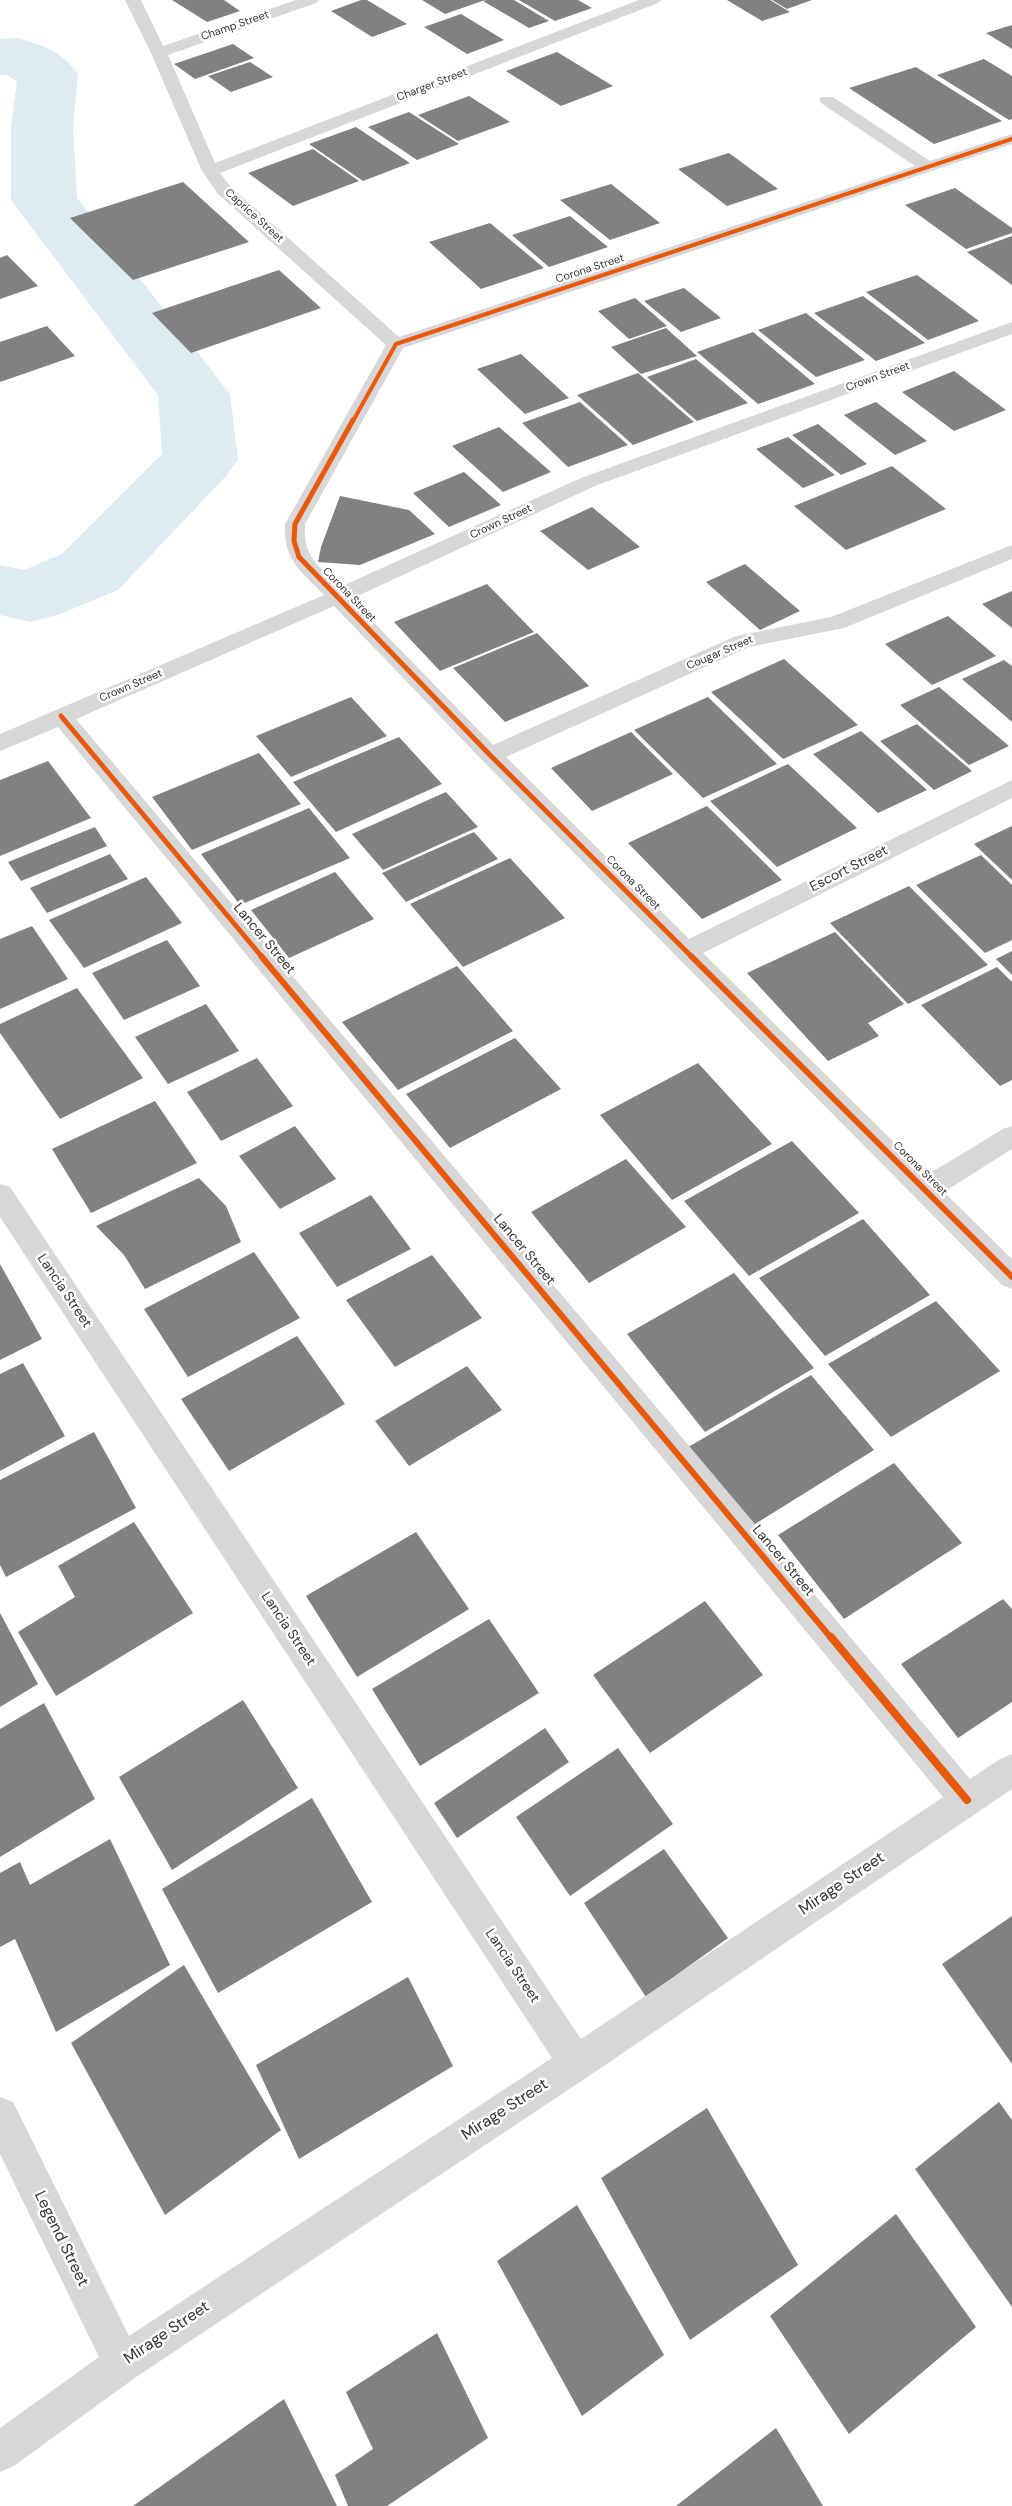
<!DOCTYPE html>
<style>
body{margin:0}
canvas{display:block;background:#fff}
</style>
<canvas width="1012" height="2506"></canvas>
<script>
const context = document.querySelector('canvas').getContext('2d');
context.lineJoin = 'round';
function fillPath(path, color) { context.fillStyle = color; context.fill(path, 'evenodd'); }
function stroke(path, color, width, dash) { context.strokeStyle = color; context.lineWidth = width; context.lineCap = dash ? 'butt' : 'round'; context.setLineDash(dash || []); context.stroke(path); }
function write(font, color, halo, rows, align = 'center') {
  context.font = font + ' "DM Sans",sans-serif'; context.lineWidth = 5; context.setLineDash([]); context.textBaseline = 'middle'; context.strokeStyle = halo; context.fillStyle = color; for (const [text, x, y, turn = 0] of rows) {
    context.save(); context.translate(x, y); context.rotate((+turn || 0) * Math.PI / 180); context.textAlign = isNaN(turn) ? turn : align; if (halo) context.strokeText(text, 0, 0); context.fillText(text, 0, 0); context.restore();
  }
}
fillPath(new Path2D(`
 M17,38C41,44 64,53 78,74L73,127L77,198L230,394L238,459L227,475L118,590L58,615L30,622L0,615V565L24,570L62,554L162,454L158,395L11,200V127L17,81L6,75H0V39Z`), '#ddebf3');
fillPath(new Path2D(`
 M172,0H224L240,11L207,22Z
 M361,0H367L407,24L372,37L331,11Z
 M422,0H485L445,14Z
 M487,0H514L549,21L529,28L483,1Z
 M519,0H578L592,8L555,21Z
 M727,0H770L790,12L762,21Z
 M772,0H812L787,9Z
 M461,14L504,40L467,54L424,27Z
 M1012,25V49L986,33Z
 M233,44L254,58L195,79L174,64Z
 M557,52L613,86L561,106L506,71Z
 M984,59L1012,76V119L1009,120L937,75Z
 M250,62L273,77L231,92L208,76Z
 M916,67L1002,121L934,144L849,88Z
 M469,96L510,122L458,141L418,115Z
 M409,112L459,144L417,160L368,127Z
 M356,127L410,163L363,181L309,144Z
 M313,149L359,181L293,206L248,173Z
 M729,153L778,189L727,206L678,169Z
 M183,182L249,242L133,280L70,218Z
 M611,184L660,223L610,240L560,200Z
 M955,188L1012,228V233L966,249L905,205Z
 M570,216L608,247L549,267L512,235Z
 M490,223L544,268L481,289L429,242Z
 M1012,236V285L967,252Z
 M7,255L38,286L0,299V258Z
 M279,270L321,308L191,353L152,313Z
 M917,275L979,321L928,340L866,292Z
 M684,288L721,318L681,332L644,301Z
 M863,296L925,343L876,361L814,313Z
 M635,298L667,326L629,339L598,311Z
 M806,313L865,360L816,377L758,330Z
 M47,326L75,356L0,382V342Z
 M666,328L697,356L641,374L611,347Z
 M753,332L815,384L758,404L697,352Z
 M521,354L569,398L525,414L477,369Z
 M696,359L748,403L697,421L647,377Z
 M954,371L1006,410L954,431L902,392Z
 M638,373L694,422L633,445L577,395Z
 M580,402L628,445L568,467L522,423Z
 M876,402L927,441L895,455L844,415Z
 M818,424L867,464L841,475L792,435Z
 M499,427L551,472L503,492L452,446Z
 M788,437L835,475L803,488L756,449Z
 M892,466L946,509L846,550L794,506Z
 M464,472L501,505L449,527L413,493Z
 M340,496L409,510L435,534L360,565L318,562L321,547Z
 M592,507L640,547L588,570L540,531Z
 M745,564L800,611L760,630L706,582Z
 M487,584L534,632L440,671L394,622Z
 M1012,591V628L982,604Z
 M948,616L996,656L932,685L885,644Z
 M537,633L589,686L505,722L453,668Z
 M784,659L858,725L783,759L711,692Z
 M1004,660L1012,666V722L962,679Z
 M939,687L1009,746L969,765L900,705Z
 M351,697L387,736L291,777L256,736Z
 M708,697L777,764L703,798L634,730Z
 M917,724L972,771L934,790L880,741Z
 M861,731L927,790L878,813L813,754Z
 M631,732L673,774L592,811L551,768Z
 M399,737L442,784L336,832L293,782Z
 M259,753L301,804L192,850L152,797Z
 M48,761L91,818L0,856V780Z
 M788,764L857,828L777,867L710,801Z
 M446,792L478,827L383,870L352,834Z
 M707,806L782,880L702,919L628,843Z
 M309,808L350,858L240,905L201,854Z
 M1012,826V880L974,844Z
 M95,827L107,846L21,881L8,862Z
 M474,832L498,859L406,902L382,873Z
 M110,854L128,879L47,913L30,888Z
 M981,855L1012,885V940L985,953L916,885Z
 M510,858L565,918L463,967L410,904Z
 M335,872L374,919L289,958L251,910Z
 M146,877L182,923L84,968L49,920Z
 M909,886L988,965L908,1004L830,923Z
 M32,926L68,979L0,1009V939Z
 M835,932L904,1004L868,1023L879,1036L828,1061L747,973Z
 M167,940L200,986L124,1020L92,973Z
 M1012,951V975L996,959Z
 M457,966L513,1031L398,1090L342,1022Z
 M997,967L1012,982V1080L1000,1086L921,1005Z
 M77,988L143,1078L60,1119L0,1033V1024Z
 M206,1004L239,1051L168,1084L135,1037Z
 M515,1038L561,1089L450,1148L406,1094Z
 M257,1058L293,1106L221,1141L187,1092Z
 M698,1063L772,1144L672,1200L600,1115Z
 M155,1101L197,1163L91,1213L52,1149Z
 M295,1126L336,1179L280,1209L239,1156Z
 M792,1141L859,1213L749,1276L684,1201Z
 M626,1159L686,1227L589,1283L531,1212Z
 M199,1178L226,1206L241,1242L145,1289L124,1255L96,1226Z
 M371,1195L411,1249L337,1287L299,1233Z
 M863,1219L930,1295L825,1356L759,1278Z
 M254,1252L300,1318L188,1377L144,1309Z
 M432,1255L482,1318L395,1367L346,1300Z
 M0,1264L42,1339L0,1360Z
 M734,1273L814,1368L705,1432L627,1334Z
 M936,1301L1000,1371L891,1437L828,1364Z
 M297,1336L345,1404L229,1471L181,1399Z
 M23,1363L65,1436L0,1471V1374Z
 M467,1366L502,1410L409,1466L375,1421Z
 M811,1375L874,1450L747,1529L685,1449Z
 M94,1432L136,1508L6,1577L0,1565V1480Z
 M894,1463L962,1543L844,1619L778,1535Z
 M134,1522L193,1613L56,1696L18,1632L75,1597L58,1566Z
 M416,1532L469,1609L357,1677L306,1596Z
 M1003,1599L1012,1609V1702L958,1738L901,1664Z
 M705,1601L763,1675L650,1753L593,1675Z
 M0,1613L38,1684L0,1707Z
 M489,1619L539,1693L420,1766L372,1689Z
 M243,1700L298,1788L172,1870L119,1777Z
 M44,1703L95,1799L0,1857V1729Z
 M545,1728L569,1762L457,1838L434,1803Z
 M618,1748L673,1824L570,1896L516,1817Z
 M312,1798L372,1902L218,1993L162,1889Z
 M110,1839L170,1965L56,2032L15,1939L0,1947V1873L20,1862L30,1885Z
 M664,1849L728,1938L646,1997L584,1903Z
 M1012,1916V2064L942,1964Z
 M184,1965L281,2130L165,2215L71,2043Z
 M408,1977L453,2066L299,2159L256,2065Z
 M999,2102L1012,2120V2307L915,2169Z
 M707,2108L798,2265L690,2340L601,2178Z
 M577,2205L664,2355L582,2416L497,2261Z
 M896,2214L976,2327L849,2434L770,2316Z
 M437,2333L488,2438L387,2506H348L335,2475L373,2449L346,2392Z
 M284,2399L337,2506H133Z
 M776,2428L823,2506H676Z`), '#818181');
fillPath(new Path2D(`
 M125,0H141L163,46L296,0H319L316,3L168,55L215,163L639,0H661L658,3L220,173L230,186L399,337L915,166L821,103L819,100L821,97H833L930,161L1012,134V144L403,348L305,524C303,558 318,565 340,587L581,478L1012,322V334L595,486L351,599L493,745L736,636L831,617L1012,545V559L844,628L749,647L506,757L689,939L1012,780V798L703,953L927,1175L1003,1129L1012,1126V1149L944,1192L1012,1259V1289L1002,1285L482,760L334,606L76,719L970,1779L1000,1759L1012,1754V1789L589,2076L136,2377L14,2466L0,2472V2428L99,2357L0,2154V2097L13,2102L129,2336L552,2058L0,1217V1184L10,1187L581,2039L943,1797L58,727L0,751V734L324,595C301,571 283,560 285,524L386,345L218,194L202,171L151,53Z`), '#d7d7d7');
stroke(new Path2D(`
 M353,421L396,344L1012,139`), '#e8590c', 4);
stroke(new Path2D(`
 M353,420L295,524L294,541L299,557L490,755L692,957
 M61,716L262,957`), '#e8590c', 5);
stroke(new Path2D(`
 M261,956L832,1639
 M691,956L1012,1277`), '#e8590c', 6);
stroke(new Path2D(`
 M831,1637L967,1800`), '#e8590c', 8);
write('11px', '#333', '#fff', [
 ["Champ Street",235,26,-19],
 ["Charger Street",432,85,-21],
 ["Caprice Street",254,216,42],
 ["Corona Street",590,269,-18],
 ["Crown Street",878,377,-20],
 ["Crown Street",501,522,-25],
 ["Corona Street",349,595,46],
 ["Cougar Street",720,653,-23],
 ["Crown Street",131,686,-23],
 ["Corona Street",633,883,45],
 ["Corona Street",920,1169,45]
]);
write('14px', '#333', '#fff', [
 ["Escort Street",849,869,-27],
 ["Lancer Street",264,939,50],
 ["Lancer Street",524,1250,50],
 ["Lancia Street",64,1291,56],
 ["Lancer Street",783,1561,50],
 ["Lancia Street",288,1629,56],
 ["Lancia Street",512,1966,56]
]);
write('16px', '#333', '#fff', [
 ["Mirage Street",842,1884,-34],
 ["Mirage Street",505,2110,-33],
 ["Legend Street",61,2239,64],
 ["Mirage Street",167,2333,-34]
]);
</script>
